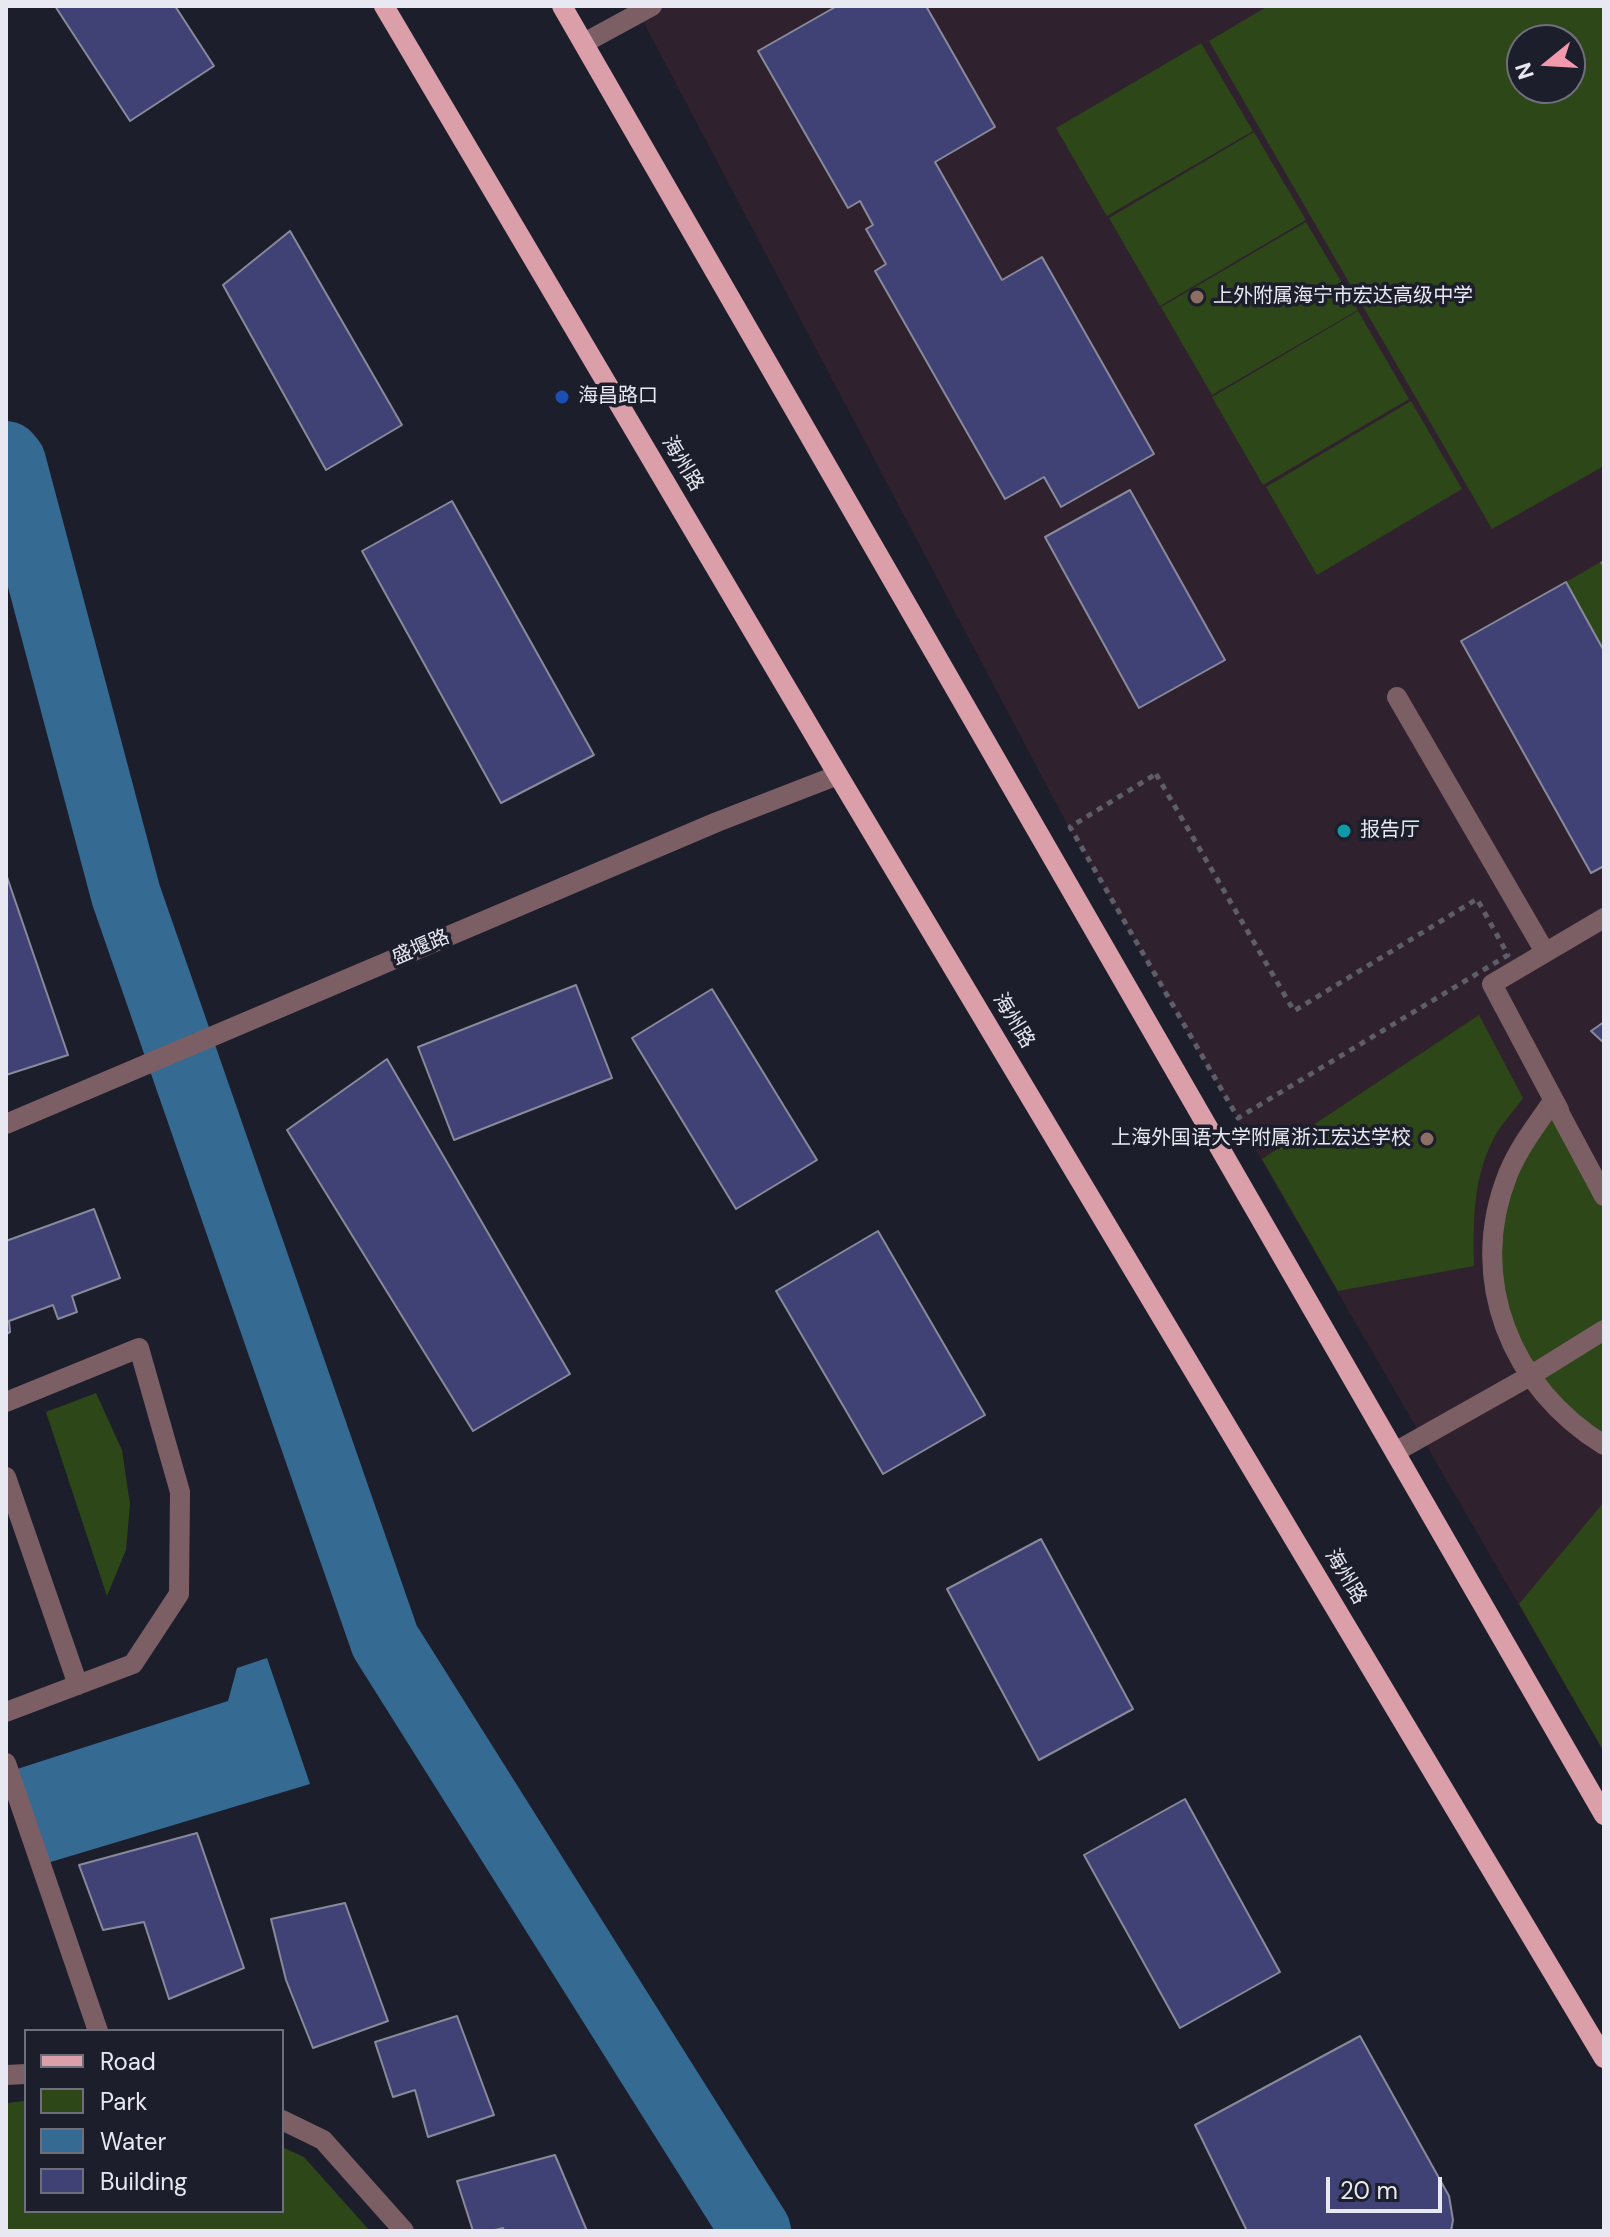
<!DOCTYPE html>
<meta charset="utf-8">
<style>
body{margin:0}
#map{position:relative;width:1610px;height:2237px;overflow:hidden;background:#1d1e2b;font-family:"DM Sans",sans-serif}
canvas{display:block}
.frame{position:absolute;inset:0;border:8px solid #e7e8f2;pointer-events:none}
.legend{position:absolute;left:24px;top:2029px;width:260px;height:184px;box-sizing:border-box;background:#1d1e2b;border:2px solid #6e6f7b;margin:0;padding:10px 14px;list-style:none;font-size:24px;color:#e7e8f2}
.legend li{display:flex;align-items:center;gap:16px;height:40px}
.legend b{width:40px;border:2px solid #6e6f7b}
.north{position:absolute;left:1506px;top:24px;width:80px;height:80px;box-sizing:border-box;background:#1d1e2b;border:2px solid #6e6f7b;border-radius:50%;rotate:252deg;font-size:22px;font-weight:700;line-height:32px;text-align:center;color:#e7e8f2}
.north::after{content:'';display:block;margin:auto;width:28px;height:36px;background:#f29aad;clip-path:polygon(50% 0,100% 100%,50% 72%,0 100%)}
.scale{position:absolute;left:1326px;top:2177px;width:116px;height:36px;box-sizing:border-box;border:4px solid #e7e8f2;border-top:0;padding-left:10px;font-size:24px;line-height:28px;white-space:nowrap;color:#e7e8f2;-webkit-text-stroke:6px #1d1e2b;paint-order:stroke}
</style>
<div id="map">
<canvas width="1610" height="2237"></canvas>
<div class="frame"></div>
<ul class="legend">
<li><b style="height:10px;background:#db9faa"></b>Road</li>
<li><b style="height:22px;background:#2d4718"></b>Park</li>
<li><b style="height:22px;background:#356a93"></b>Water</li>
<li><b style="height:22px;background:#404276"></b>Building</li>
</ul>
<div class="north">N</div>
<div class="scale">20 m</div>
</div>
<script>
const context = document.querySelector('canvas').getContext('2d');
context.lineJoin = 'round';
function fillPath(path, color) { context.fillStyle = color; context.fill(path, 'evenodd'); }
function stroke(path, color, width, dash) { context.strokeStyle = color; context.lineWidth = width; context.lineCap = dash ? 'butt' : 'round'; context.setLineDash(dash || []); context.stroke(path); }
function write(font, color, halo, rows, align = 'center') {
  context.font = font + ' "DM Sans","Noto Sans SC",sans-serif'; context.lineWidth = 7; context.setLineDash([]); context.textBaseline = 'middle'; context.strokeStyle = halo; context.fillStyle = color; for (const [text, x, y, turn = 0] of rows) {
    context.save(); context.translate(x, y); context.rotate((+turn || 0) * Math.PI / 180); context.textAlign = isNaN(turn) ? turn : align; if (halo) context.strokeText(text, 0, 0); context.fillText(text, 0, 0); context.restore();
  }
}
fillPath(new Path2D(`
 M635,6H1604V1752L1068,826ZM1522,40H1570V88H1522Z`), '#2f212d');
fillPath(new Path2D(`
 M1268,6H1604V466L1492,529L1209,41ZM1522,40H1570V88H1522Z
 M1201,43L1253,131L1107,216L1056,128Z
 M1254,132L1306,220L1160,306L1109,218Z
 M1306,222L1358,310L1212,395L1161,307Z
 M1358,311L1409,399L1263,485L1212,397Z
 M1411,401L1462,489L1317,575L1266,487Z
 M1604,560V651L1566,582Z
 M1479,1015L1523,1098C1514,1111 1501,1124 1494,1138C1473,1177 1473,1223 1474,1266L1338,1291L1262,1159Z
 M1553,1101L1604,1196V1445L1513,1349L1501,1315L1497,1208Z
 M96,1393L122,1450L130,1504L126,1550L107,1596L46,1412Z
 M1604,1502V1752L1519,1604Z
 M26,2101V2211H282V2147L304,2157L370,2231H6V2103Z`), '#2d4718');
fillPath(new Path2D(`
 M267,1658L310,1784L44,1864L14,1770L228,1701L237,1668Z`), '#356a93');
stroke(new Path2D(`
 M6,456L11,462L126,895L385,1641L756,2231`), '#356a93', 70);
const building = new Path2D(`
 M55,6H175L214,66L130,121Z
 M837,6H926L995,127L935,162L1002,280L1042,257L1154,454L1061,507L1044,477L1005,499L875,271L886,264L866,229L873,225L860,201L848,208L758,51Z
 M290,231L402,425L326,470L223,285Z
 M1130,490L1225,660L1139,708L1045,537Z
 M452,501L594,755L501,803L362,551Z
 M1566,582L1604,651V866L1591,873L1461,641Z
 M6,874L68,1055L6,1075Z
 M576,985L612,1078L454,1140L418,1047Z
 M712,989L817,1160L736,1209L632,1038Z
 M1604,1022V1043L1591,1031Z
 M387,1059L570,1374L473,1431L287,1130Z
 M94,1209L120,1278L72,1296L77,1312L58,1319L53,1305L9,1321L10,1332L6,1334V1241Z
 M878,1231L985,1415L883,1474L776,1291Z
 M1041,1539L1133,1709L1039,1760L947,1589Z
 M1185,1799L1280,1972L1180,2028L1084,1855Z
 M197,1833L244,1968L169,1999L144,1922L103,1930L79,1865Z
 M345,1903L388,2021L313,2048L286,1980L271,1919Z
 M457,2016L494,2115L428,2137L415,2090L393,2097L375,2042Z
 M1360,2036L1449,2196L1453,2220L1451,2231H1247L1195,2125Z
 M555,2155L587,2231H504L503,2228L491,2231H473L457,2181Z`);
fillPath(building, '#404276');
stroke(building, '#888a9b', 2);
stroke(new Path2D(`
 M1602,561L1604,564
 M1156,774L1294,1011L1477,899L1508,955L1238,1118L1070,827Z`), '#5d5e6a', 5, [6, 6]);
stroke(new Path2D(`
 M584,43L652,6
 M1559,1110L1492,984L1604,918
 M1604,1196L1553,1101C1537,1124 1519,1147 1508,1174C1466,1279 1511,1388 1604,1445
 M6,1402L139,1348L180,1492L179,1594L133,1664L6,1712
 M1395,1452L1530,1376L1604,1330
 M6,1477L78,1685
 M6,1763L98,2031
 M6,2075L26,2074
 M282,2120L323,2140L404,2231`), '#7c5f64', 20);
stroke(new Path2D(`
 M1397,697L1545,952
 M6,1124L717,822L838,775`), '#7c5f64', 20);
stroke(new Path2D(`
 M384,6L838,775L1604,2058
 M562,6L1604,1815`), '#db9faa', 20);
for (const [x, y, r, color] of [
 [1197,297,8,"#8d6e63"],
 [562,397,8,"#1a4fb4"],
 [1344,831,8,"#0f9aa8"],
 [1427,1139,8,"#8d6e63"]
]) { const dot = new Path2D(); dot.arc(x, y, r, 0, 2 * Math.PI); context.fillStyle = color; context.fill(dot); stroke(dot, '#1d1e2b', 3); }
write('20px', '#e7e8f2', '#1d1e2b', [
 ["上外附属海宁市宏达高级中学",1213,297],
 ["海昌路口",578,397],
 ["报告厅",1360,831],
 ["上海外国语大学附属浙江宏达学校",1411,1139,"right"]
], 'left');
write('20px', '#e7e8f2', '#1d1e2b', [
 ["海州路",682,464,59],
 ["盛堰路",421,948,-23],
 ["海州路",1013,1021,59],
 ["海州路",1345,1577,59]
]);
</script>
